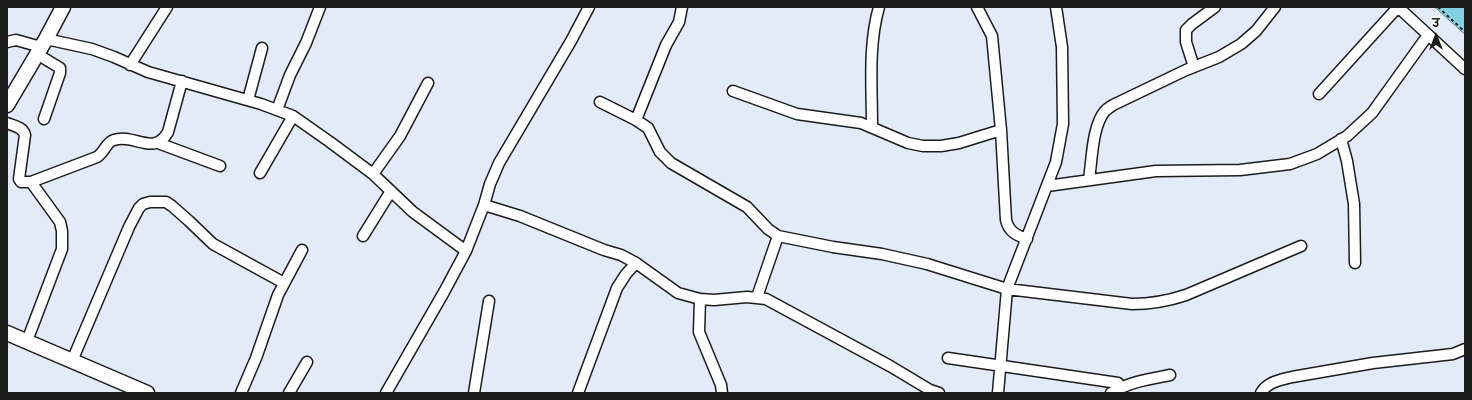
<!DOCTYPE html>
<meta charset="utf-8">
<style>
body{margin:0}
#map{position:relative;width:1472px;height:400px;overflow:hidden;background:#e3ebf9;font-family:"Balsamiq Sans","Playpen Sans Deva",sans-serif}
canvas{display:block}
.frame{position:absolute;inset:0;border:8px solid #1c1c1c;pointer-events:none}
.north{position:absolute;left:1416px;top:16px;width:40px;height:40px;-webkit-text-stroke:3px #fff;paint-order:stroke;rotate:0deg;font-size:11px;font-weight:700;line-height:16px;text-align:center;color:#1c1c1c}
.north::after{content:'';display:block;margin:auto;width:14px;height:18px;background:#1c1c1c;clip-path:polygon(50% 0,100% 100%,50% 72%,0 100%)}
</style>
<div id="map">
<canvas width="1472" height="400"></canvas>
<div class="frame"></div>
<div class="north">उ</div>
</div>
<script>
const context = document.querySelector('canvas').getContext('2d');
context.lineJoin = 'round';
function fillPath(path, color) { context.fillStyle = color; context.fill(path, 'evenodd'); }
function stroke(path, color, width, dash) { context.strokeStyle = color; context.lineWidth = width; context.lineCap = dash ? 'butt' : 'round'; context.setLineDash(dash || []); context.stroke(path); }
const water = new Path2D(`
 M1435,7H1465V34Z`);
fillPath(water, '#83d0e2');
stroke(water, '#5a8893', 1);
const street = new Path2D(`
 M977,7L992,36L1001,130L1006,220C1009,232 1016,235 1027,239
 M1398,7L1465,69
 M46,39L92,49L114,57L148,72L261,104L293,116L330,142L373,174L413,212L466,251
 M7,42L16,40L41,47
 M37,54L60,68V73L44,119
 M130,65L167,7
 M1194,67L1186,42V30L1192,24L1215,7
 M733,91L797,114L861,123L908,143L923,146H941L959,143L1001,130
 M1319,94L1398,7
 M248,100L262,48
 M600,102L636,120L648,128L660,152L671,163L747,207L768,229L778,236L833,247L882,254L927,264L1007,289L1132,304C1151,304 1168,301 1186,295L1301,246
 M277,110L290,75L306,43L320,7
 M636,120L666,45L679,22L682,7
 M7,123C14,126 23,127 25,135L19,179L21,182H31L97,157C105,152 106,142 114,140C134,133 154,157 168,132L182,81
 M872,126C872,86 868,46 879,7
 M1341,139L1347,161L1354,204L1355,263
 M158,143L220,166
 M260,173L293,116
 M373,174L400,136L428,83
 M1089,179C1092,161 1092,126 1105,111C1107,109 1110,107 1113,105L1186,70L1219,57L1241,44L1256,31L1275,7
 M1047,186L1156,171L1240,170L1290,164L1317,154L1347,136L1372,113L1428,35
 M484,205L520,216L604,250L621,255L636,263L678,293L700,299L714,300L747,297L766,299L890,366L930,390L939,393
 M363,236L391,191
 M757,297L778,236
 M700,299L699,332L721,385L722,393
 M27,341L62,249V231L60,222L31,182
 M948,358L1118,383
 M72,361L129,227L139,208L143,204L150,202H166L172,206L189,221L213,244L284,283
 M241,393L256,358L278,295L302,250
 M289,393L307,362
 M386,393L444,292L466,251L484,205L490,184L499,163L571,41L589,7
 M474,393L489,301
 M578,393L617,288L626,274L636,263
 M998,393L1007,289L1056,162L1063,124L1062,47L1056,7
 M1111,393C1129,382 1149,379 1170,375
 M1261,393C1267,382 1280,380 1292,377L1373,363L1453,354L1465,349`);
const secondary = new Path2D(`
 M7,105L46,39L63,7
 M7,333L147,393`);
stroke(street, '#1c1c1c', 13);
stroke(secondary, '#1c1c1c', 17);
stroke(new Path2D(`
 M1438,7L1465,32`), '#1c1c1c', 2, [3, 3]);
stroke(street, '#fff', 10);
stroke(secondary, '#fff', 14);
</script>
